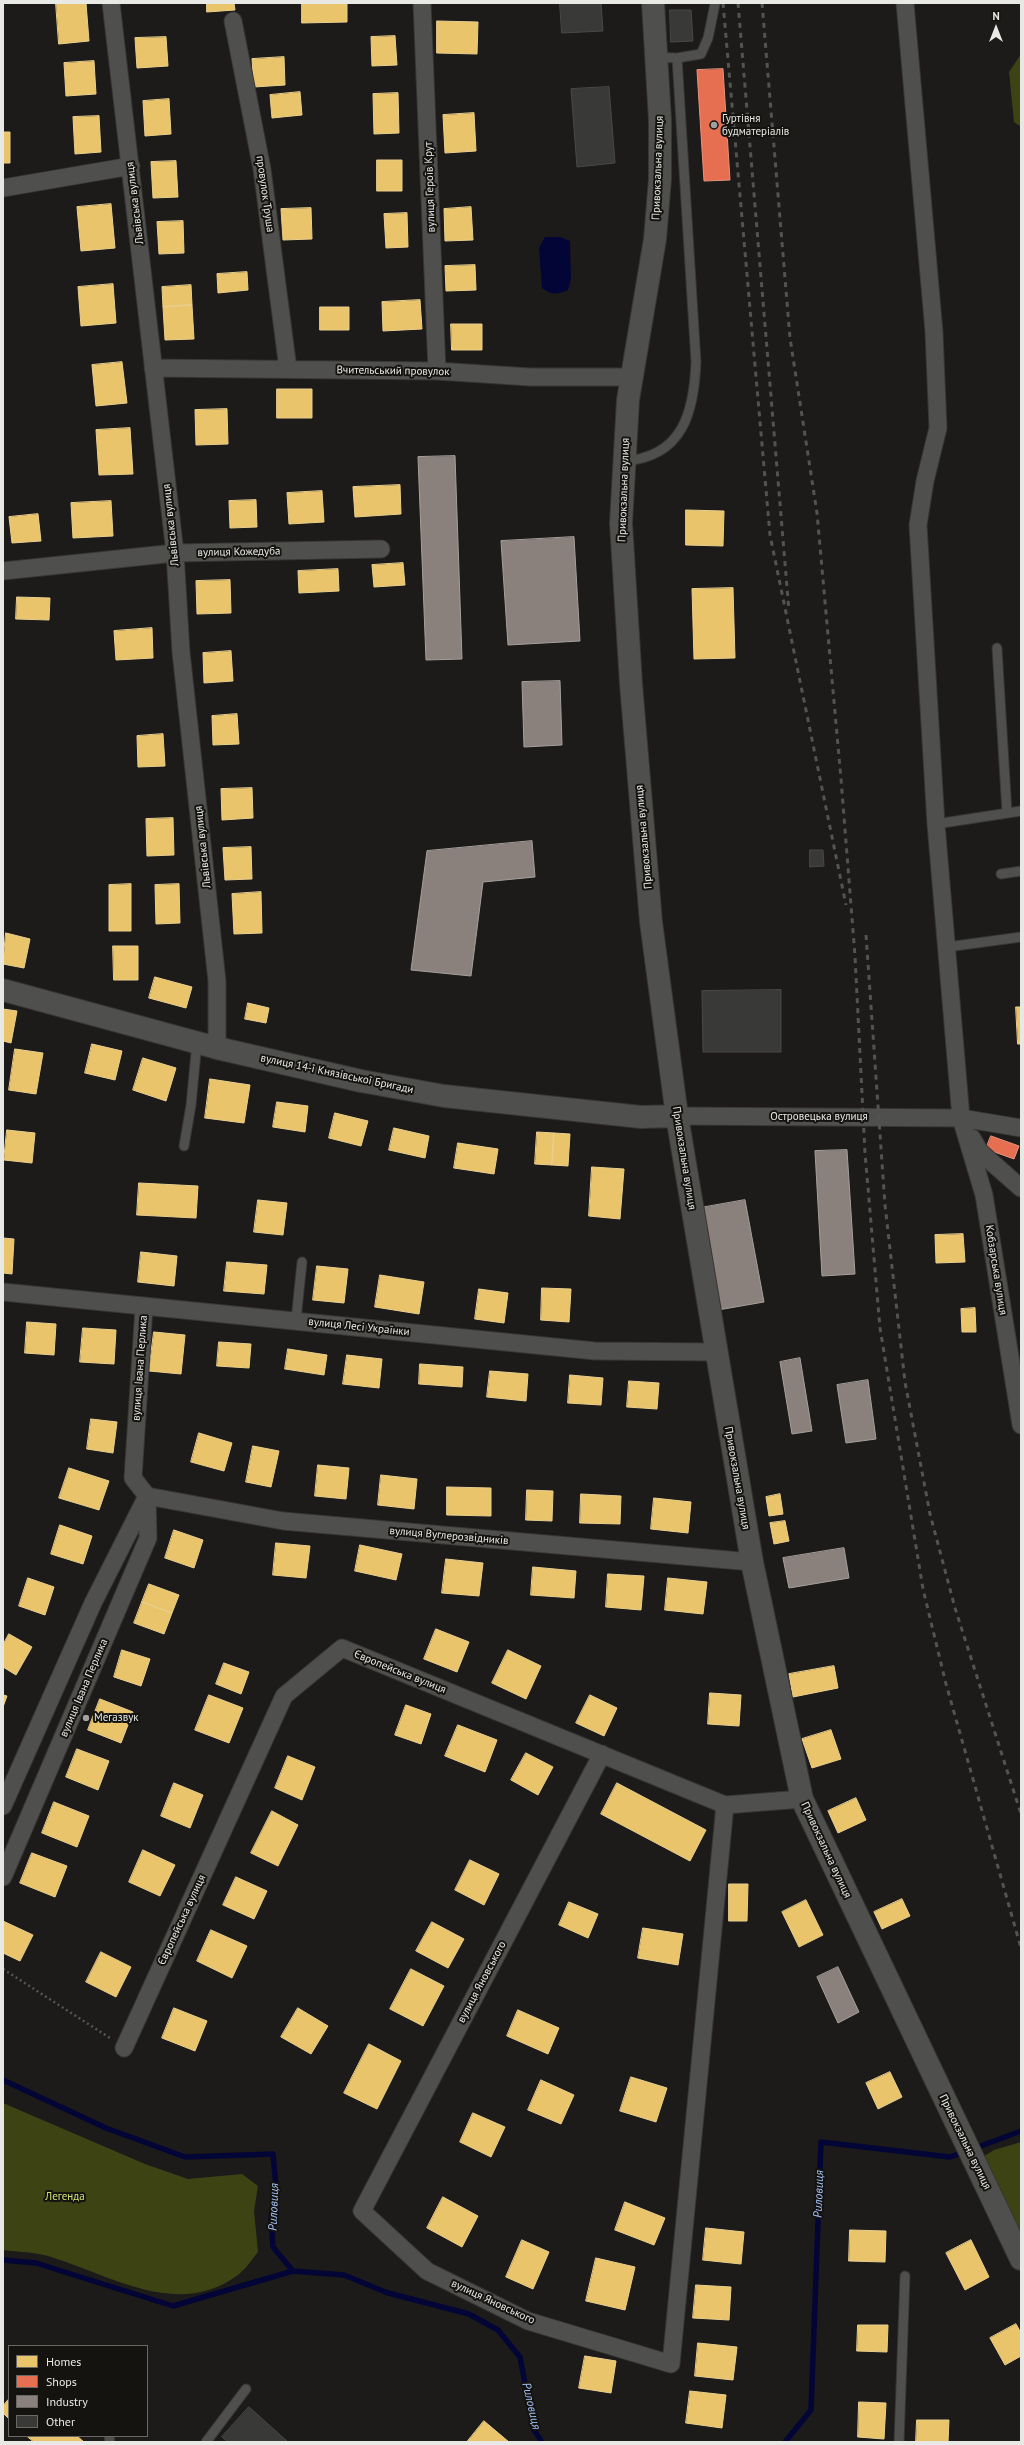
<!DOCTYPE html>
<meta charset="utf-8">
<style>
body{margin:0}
#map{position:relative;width:1024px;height:2445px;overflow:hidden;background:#1c1b19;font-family:"PT Sans",sans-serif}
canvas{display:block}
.frame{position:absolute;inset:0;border:4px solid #e8e8e5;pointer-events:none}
.legend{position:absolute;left:8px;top:2345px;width:140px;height:92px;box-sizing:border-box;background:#141310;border:1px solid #696865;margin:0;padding:5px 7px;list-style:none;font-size:12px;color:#e8e8e5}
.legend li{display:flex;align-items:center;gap:8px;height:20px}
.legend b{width:20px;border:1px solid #696865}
.north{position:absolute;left:976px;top:8px;width:40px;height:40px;-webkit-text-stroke:3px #141310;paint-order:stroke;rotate:0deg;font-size:11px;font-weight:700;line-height:16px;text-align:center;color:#e8e8e5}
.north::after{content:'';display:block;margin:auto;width:14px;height:18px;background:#e8e8e5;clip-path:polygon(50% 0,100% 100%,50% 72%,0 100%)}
</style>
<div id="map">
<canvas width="1024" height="2445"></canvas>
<div class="frame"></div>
<ul class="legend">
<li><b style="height:11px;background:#e9c46a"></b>Homes</li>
<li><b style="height:11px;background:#e76f51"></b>Shops</li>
<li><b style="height:11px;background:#8a817c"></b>Industry</li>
<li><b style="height:11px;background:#393938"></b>Other</li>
</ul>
<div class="north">N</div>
</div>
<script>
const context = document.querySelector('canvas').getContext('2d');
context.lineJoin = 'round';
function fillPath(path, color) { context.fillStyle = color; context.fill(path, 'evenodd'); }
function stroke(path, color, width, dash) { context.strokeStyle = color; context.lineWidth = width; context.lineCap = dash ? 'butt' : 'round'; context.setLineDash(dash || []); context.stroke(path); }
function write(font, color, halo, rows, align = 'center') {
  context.font = font + ' "PT Sans",sans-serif'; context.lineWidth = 4; context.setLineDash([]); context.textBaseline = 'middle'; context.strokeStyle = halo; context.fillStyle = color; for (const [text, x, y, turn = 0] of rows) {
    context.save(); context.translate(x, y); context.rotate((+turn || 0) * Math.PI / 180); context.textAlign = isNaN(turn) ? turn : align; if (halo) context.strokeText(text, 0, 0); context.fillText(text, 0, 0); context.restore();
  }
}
fillPath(new Path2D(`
 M1021,54V127L1014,122L1009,72Z
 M3,2103L145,2164L188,2179L242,2174L258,2186L254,2211L258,2252C252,2259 246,2269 238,2275C177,2320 109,2274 48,2256C34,2252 18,2252 3,2250Z
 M1021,2142V2268L973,2163L994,2150Z`), '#3e4314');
fillPath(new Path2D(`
 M545,237H560L570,241L571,279L568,290C557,295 551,295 542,288L539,248Z`), '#030536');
const homes = new Path2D(`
 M56,3H86L89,41L59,44Z
 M207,3H234L235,10L207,12Z
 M302,3H347V22L302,23Z
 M437,21L478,22L477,54L437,53Z
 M395,36L397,65L372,66L371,37Z
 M166,37L168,66L137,68L135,38Z
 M284,57L285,85L254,87L252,59Z
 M94,61L96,94L66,96L64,63Z
 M300,92L302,115L272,118L270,95Z
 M398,93L399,133L374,134L373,94Z
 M169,99L171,134L145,136L143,101Z
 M474,113L476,151L445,153L443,115Z
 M99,116L101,152L75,154L73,117Z
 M3,132H10V163H3Z
 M377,160H402V191H377Z
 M176,161L178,197L153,198L151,162Z
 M111,204L115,248L81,251L77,207Z
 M471,207L473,240L445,241L444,209Z
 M311,208L312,239L283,240L281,209Z
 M407,213L408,247L386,248L384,214Z
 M183,221L184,253L159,254L157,222Z
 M475,265L476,290L446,291L445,266Z
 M247,272L248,290L218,293L217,274Z
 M113,284L116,323L81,326L78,287Z
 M191,285L192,305L163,307L162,287Z
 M420,300L422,329L383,331L382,302Z
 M192,305L194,339L165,340L163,307Z
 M320,307H349V330H320Z
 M451,324H482V350H452Z
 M122,362L127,403L96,406L92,365Z
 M277,389H312V418H277Z
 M227,409L228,444L196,445L195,410Z
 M130,428L133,474L99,475L96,430Z
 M400,485L401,514L355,517L353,487Z
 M322,491L324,522L289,524L287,493Z
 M256,500L257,527L230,528L229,501Z
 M111,501L113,536L73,538L71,503Z
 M686,510L724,511L723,546L686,545Z
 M38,514L41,541L12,543L9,517Z
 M403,563L405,585L374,587L372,565Z
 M338,569L339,591L299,593L298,571Z
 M230,580L231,613L197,614L196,581Z
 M733,588L735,658L694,659L692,589Z
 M17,597L50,598L49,620L16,619Z
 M152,628L153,658L116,660L114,631Z
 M231,651L233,681L204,683L203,653Z
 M237,714L239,744L213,745L212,716Z
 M163,734L165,766L138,767L137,736Z
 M252,788L253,818L222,820L221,789Z
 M173,818L174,855L147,856L146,819Z
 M251,847L252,879L225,880L223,848Z
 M131,884V931H109V885Z
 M179,884L180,923L156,924L155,885Z
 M261,892L262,933L234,934L232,894Z
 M6,933L30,939L24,968L3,964Z
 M113,946H138V980H114Z
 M155,977L192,987L186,1008L149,998Z
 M248,1003L269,1008L266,1023L245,1019Z
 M1016,1007H1021V1044H1018Z
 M3,1009L17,1011L11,1043L3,1041Z
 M92,1044L122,1051L115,1080L85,1073Z
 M15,1049L43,1053L36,1094L9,1090Z
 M143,1058L176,1068L166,1101L133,1090Z
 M210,1079L250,1085L244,1123L205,1118Z
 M277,1102L308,1106L305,1132L273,1127Z
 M335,1113L368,1121L361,1146L329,1138Z
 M394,1128L429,1136L425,1158L389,1150Z
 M7,1130L35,1133L32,1163L4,1160Z
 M537,1132L554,1133L552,1165L535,1164Z
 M554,1133L570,1134L568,1166L552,1165Z
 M458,1143L498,1149L494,1174L454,1168Z
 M592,1167L624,1169L620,1219L589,1216Z
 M139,1183L198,1186L196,1218L137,1215Z
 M258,1200L287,1203L283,1235L254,1232Z
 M963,1234L965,1262L936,1263L935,1235Z
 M3,1238L14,1239L12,1274L3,1273Z
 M141,1252L177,1256L174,1286L138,1282Z
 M227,1262L267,1265L264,1294L224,1291Z
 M317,1266L348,1269L344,1303L313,1300Z
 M380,1275L424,1282L419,1314L375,1307Z
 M542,1288L571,1289L569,1322L541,1320Z
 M479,1289L508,1293L504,1323L475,1319Z
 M975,1308L976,1332H962L961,1309Z
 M27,1322L56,1324L54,1355L25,1353Z
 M83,1328L116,1330L114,1364L80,1362Z
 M154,1332L185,1335L181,1374L149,1371Z
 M219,1342L251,1344L249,1368L217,1366Z
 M288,1349L327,1355L324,1375L285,1369Z
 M347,1355L382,1359L379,1388L343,1384Z
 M420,1364L463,1367L462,1387L419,1384Z
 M490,1371L528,1374L526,1401L487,1397Z
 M570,1375L603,1378L601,1405L568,1403Z
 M629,1381L659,1383L657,1409L627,1407Z
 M91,1419L117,1422L113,1453L87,1449Z
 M199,1433L232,1443L224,1471L191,1462Z
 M253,1446L279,1451L271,1487L246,1482Z
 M318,1465L349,1468L346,1499L315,1496Z
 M69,1468L109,1481L99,1510L59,1498Z
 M381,1475L417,1479L414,1509L378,1505Z
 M447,1487L491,1488V1516L447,1515Z
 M527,1490L553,1491L552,1521L526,1520Z
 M581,1494L621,1496L620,1524L580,1523Z
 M780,1494L783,1514L769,1516L766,1497Z
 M654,1498L691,1502L688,1533L651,1529Z
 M785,1521L789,1541L774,1544L770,1523Z
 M60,1525L92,1536L83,1564L51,1554Z
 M174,1530L203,1540L194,1568L165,1558Z
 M276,1543L310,1546L306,1578L273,1575Z
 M360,1545L402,1554L396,1580L355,1571Z
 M446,1559L483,1563L479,1596L442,1593Z
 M533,1567L576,1571L574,1598L531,1595Z
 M608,1574L644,1576L641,1610L606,1607Z
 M28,1578L54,1587L45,1615L19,1606Z
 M668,1578L707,1582L703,1614L665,1610Z
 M149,1584L179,1595L172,1613L142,1602Z
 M142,1602L172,1613L164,1634L134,1623Z
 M436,1629L469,1642L457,1672L424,1659Z
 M9,1634L32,1647L16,1675L3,1667V1645Z
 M122,1650L150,1659L141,1686L114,1677Z
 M508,1650L541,1666L526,1699L492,1683Z
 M224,1663L249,1672L241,1694L216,1684Z
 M834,1666L838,1688L793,1697L789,1674Z
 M710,1693L741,1695L739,1726L708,1724Z
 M3,1695L7,1696L3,1707Z
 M209,1695L243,1708L229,1743L195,1730Z
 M590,1695L617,1708L604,1736L576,1723Z
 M100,1699L133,1712L121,1743L88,1730Z
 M406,1705L431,1714L421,1744L395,1735Z
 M458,1725L497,1740L485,1772L445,1756Z
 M831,1730L841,1759L812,1768L802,1739Z
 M77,1749L109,1761L98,1790L66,1777Z
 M526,1753L553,1767L538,1795L511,1780Z
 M288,1756L315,1767L302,1800L275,1788Z
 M174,1783L203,1795L190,1828L161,1816Z
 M617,1783L706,1830L690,1861L601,1814Z
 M856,1798L866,1820L838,1833L828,1811Z
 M54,1802L89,1816L77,1847L42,1833Z
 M272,1811L298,1825L278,1866L251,1853Z
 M143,1850L175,1865L160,1896L129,1882Z
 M32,1853L67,1866L55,1897L20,1883Z
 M470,1860L499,1874L484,1905L455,1890Z
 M236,1877L267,1891L254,1919L223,1905Z
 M729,1884H748L747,1921H729Z
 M902,1899L910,1916L882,1929L874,1912Z
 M806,1900L823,1935L799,1947L782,1912Z
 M569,1902L598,1914L588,1938L559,1925Z
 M3,1921L33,1935L20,1961L3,1953Z
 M432,1922L464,1939L448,1968L416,1951Z
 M643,1928L683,1934L678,1965L638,1958Z
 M211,1930L247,1946L232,1978L197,1961Z
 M101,1952L131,1967L116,1997L86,1982Z
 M411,1969L444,1986L423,2026L390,2009Z
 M174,2008L207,2021L195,2051L162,2038Z
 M298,2008L328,2026L311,2054L281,2037Z
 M518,2010L559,2028L548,2054L507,2036Z
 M369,2044L401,2061L377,2109L344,2093Z
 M890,2072L902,2097L878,2109L866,2083Z
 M631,2077L667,2088L656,2122L620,2111Z
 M541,2080L574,2095L561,2124L528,2110Z
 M473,2113L505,2127L491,2157L460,2142Z
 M443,2197L478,2216L462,2247L427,2228Z
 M625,2202L665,2218L654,2245L615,2230Z
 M706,2228L744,2232L741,2264L703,2260Z
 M850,2230L886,2231L885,2262L849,2261Z
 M522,2240L549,2252L533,2289L506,2277Z
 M971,2240L989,2277L965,2290L946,2253Z
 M596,2258L635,2267L625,2310L586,2301Z
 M696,2285L731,2287L729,2320L693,2318Z
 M1016,2324L1021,2333V2356L1005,2365L990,2338Z
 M858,2325H888L887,2352L857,2351Z
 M698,2343L737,2347L733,2380L695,2376Z
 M585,2356L616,2361L611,2393L579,2388Z
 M690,2391L726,2395L722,2428L686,2423Z
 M9,2399V2419L3,2413V2406Z
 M859,2402L886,2403L884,2439L858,2437Z
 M917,2420H949L948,2442H916Z
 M484,2421L509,2442H467Z
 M27,2436H77L84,2442H34Z`);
fillPath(homes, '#e9c46a');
stroke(homes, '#e9cf8f', 1);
const shops = new Path2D(`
 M723,69L730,180L704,181L697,70Z
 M991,1136L1019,1146L1014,1159L986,1149Z`);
fillPath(shops, '#e76f51');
stroke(shops, '#e7937d', 1);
const industry = new Path2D(`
 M455,456L462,659L426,660L418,457Z
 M574,537L580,641L508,645L501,541Z
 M560,681L562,745L524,747L522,682Z
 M532,841L535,877L483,882L471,976L411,970L427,851Z
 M847,1150L855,1274L822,1276L815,1151Z
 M745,1200L764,1302L718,1310L700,1208Z
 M800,1358L812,1431L792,1434L780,1362Z
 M868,1380L876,1439L846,1443L837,1385Z
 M844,1548L849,1578L789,1588L783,1558Z
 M838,1967L859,2012L838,2023L817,1977Z`);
fillPath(industry, '#8a817c');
stroke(industry, '#a6a09c', 1);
stroke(new Path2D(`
 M3,2080L106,2128L185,2157L273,2154L276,2186L271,2217L273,2247L293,2271
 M973,2149L1021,2131
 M3,2260L36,2263L173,2306L293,2271L344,2275L388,2293L469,2314L498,2330L520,2357L534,2430L542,2442
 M785,2442L811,2410L821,2142L950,2157L965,2152`), '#030536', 5.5);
const building = new Path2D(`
 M560,3H601L603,31L562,33Z
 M670,10H691L693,41L671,42Z
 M609,87L615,163L577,167L571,89Z
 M810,850H823L824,866L810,867Z
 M781,990V1052H703L702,991Z
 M249,2407L288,2442H228L222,2437Z`);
fillPath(building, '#393938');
stroke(building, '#494947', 1);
const service = new Path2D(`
 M656,57L677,58L701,54L708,38L715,4
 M624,461C683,457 694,412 696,362L677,58
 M997,648L1007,813
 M936,824L1021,811
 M1001,874L1021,871
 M947,947L1021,937
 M184,1146L191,1105L197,1042
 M296,1320L302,1262
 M109,2436L110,2442
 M206,2442L246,2389
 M899,2442L905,2276`);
const minor = new Path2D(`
 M111,3L175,553L181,652L217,981V1048
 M422,3L437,371
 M905,3L934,332L938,428L925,481L918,525L936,824L961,1118L984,1195L1021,1425
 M233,21L262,169L288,369
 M3,188L131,166
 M153,368L437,371L530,377H632
 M3,571L175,553L381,549
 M677,1116L961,1118L1021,1128
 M972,1138L980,1152L1021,1188
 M3,1292L595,1351L716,1352
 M602,1754L362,2211L427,2271L528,2321L671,2364L725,1805
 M3,1806L93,1603L147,1496L283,1521L752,1562
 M3,1877L148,1538L147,1496L133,1478L144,1307
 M124,2048L284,1696L342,1648L725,1805L802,1799`);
const tertiary = new Path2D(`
 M653,3L660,120V179L655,239L628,400L621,523L631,684L651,922L677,1116L752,1562L802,1799L1021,2259
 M3,990L217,1048L361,1081L444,1096L641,1117L677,1116`);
stroke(service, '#373635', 11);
stroke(minor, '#373635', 19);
stroke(tertiary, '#373635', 24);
stroke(new Path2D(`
 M3,1969L110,2038`), '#555554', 2.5, [2, 3]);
stroke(service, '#4f4f4d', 9);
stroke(minor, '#4f4f4d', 17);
stroke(tertiary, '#4f4f4d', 22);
stroke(new Path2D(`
 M723,3L770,535L846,905
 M738,3L789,611
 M762,3L790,338L817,513L841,779L855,956L865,1153L880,1328L923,1589L946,1684L1021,1948
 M866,935L885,1205L905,1382L930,1514L955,1608L1021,1814`), '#535351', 3, [5, 5]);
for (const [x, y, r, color] of [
 [714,125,4,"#a1a09e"],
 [86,1718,4,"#a1a09e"]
]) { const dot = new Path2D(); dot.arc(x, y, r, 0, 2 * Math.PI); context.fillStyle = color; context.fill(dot); stroke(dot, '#141310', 1.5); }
write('11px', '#e8e8e5', '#141310', [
 ["Гуртівня",722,119],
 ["будматеріалів",722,132],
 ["Мегазвук",94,1718]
], 'left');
write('11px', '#e8e8e5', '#141310', [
 ["Привокзальна вулиця",658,168,-88],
 ["вулиця Героїв Крут",430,187,-92],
 ["провулок Труша",265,194,82],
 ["Львівська вулиця",135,203,-97],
 ["Вчительський провулок",393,371,1],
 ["Привокзальна вулиця",624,490,-88],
 ["Львівська вулиця",171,525,-96],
 ["вулиця Кожедуба",239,552,-1],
 ["Привокзальна вулиця",644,837,-95],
 ["Львівська вулиця",203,847,-96],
 ["вулиця 14-ї Князівської Бригади",337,1074,12],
 ["Островецька вулиця",819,1117],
 ["Привокзальна вулиця",684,1158,81],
 ["Кобзарська вулиця",996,1270,81],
 ["вулиця Лесі Українки",359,1327,6],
 ["вулиця Івана Перлика",140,1368,-86],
 ["Привокзальна вулиця",737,1478,80],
 ["вулиця Вуглерозвідників",449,1536,5],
 ["Європейська вулиця",400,1672,22],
 ["вулиця Івана Перлика",84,1688,-67],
 ["Привокзальна вулиця",826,1850,65],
 ["Європейська вулиця",182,1920,-65],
 ["вулиця Яновського",482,1982,-62],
 ["Привокзальна вулиця",965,2142,64],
 ["вулиця Яновського",493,2302,25]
]);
write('11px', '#d3e173', '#141310', [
 ["Легенда",65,2197]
]);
write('italic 12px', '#a2c1f5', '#141310', [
 ["Риловиця",819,2194,-88],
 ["Риловиця",274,2207,-88],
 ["Риловиця",531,2406,77]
]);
</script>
